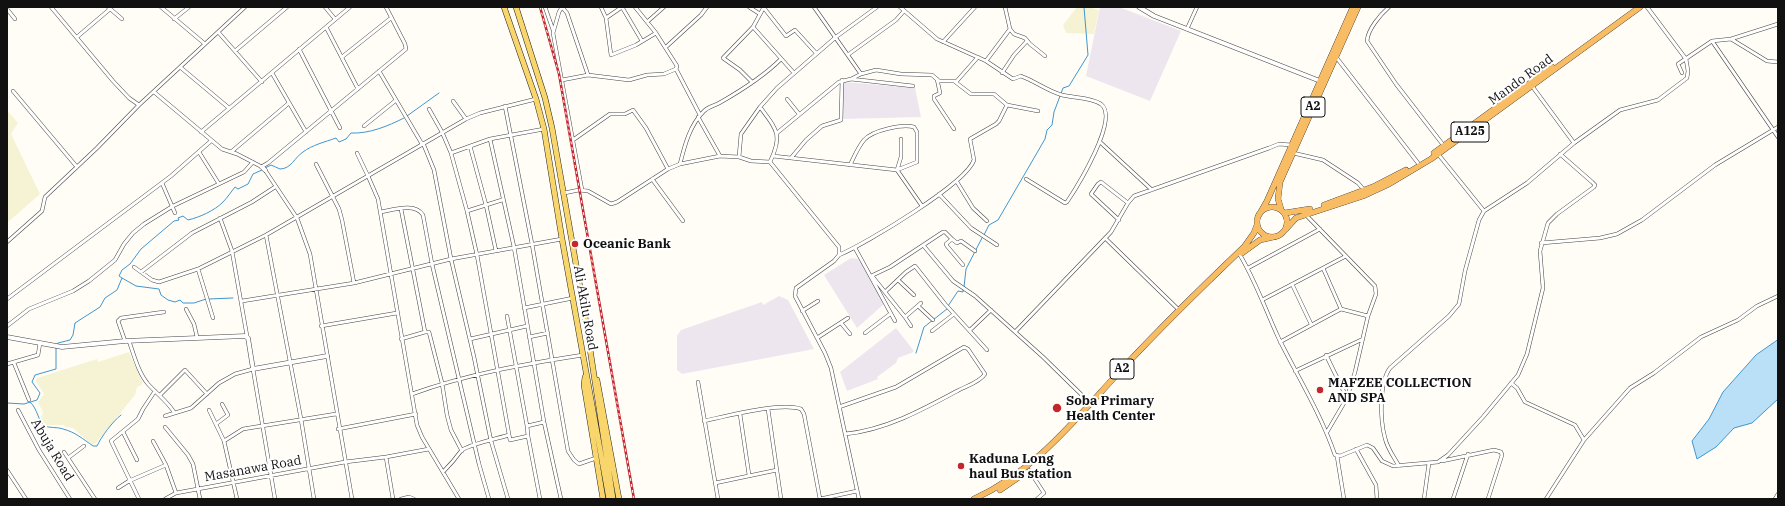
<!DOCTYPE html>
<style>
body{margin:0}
#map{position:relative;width:1785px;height:506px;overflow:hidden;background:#fffdf5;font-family:"IBM Plex Serif",serif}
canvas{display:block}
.frame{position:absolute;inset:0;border:8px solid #111;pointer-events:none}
</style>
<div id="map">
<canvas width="1785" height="506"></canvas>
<div class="frame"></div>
</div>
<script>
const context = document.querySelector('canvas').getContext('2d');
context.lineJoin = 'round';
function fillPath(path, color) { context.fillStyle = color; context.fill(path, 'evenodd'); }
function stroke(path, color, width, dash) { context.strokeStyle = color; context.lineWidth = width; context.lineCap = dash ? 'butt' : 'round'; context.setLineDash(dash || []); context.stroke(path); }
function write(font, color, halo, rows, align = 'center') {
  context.font = font + ' "IBM Plex Serif",serif'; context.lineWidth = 4; context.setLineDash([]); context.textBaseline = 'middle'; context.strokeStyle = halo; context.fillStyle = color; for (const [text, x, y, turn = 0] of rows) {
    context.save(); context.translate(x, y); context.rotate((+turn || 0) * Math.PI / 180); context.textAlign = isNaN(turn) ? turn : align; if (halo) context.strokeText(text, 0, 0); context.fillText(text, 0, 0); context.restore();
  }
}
fillPath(new Path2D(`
 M1100,7H1119L1181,31L1150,101L1086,76Z
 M844,82L915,88L921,117L842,119Z
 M851,258L859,259L884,304L857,328L824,275Z
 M779,296L788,300L814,349L682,374L677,370V336L681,330L762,302L763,305Z
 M896,328L914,351L911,353L898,358L896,363L877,377L878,379L847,391L840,372Z`), '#eee6ef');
fillPath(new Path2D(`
 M1077,7H1088L1099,10L1094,34L1066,33L1063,25Z
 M7,110L18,123L11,134L40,194L7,223Z
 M129,352L143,384L137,387L135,395L95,444L92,445L73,428L65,427L64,425H46L41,419L43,412L38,402L44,394L36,381L37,378L97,359L98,362Z`), '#f6f3d4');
const water = new Path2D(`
 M1778,340V399L1752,423L1734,428L1716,447L1697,459L1692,441L1709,419L1723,392L1756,355Z`);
fillPath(water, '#b9e0f7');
stroke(water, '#3f96cf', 1);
stroke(new Path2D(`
 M407,116L439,93
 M265,168L271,165C274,166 277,168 280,169C291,169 295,157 303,152C312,145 325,142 336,138L339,142L346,139L351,133C369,134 388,126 404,118
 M984,235L989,225L998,220L1045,139L1047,130L1052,125L1054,112L1063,88L1069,86L1088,55L1084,7
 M122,278L119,276L122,270L130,264L141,249L174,221L179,220L178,218L183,216L188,220C200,217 214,211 223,202C227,198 231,192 235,187L238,189L248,184L253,174L262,170
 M964,287L966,269L982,238
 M209,299L233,298
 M948,306L958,291L963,292V290
 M57,345L58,343L70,340L73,335L75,323L100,307L105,298L117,290L122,278L136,286L159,289L161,295L168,300L175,302L180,300L183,303H194L206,299
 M916,353L924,327L947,309
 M30,402C38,409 38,422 45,426C49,428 58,427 63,429C75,432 83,439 93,446H97C101,437 113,421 121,415
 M7,403L24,404L37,400L40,393L32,382L35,375L56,369V348`), '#3f96cf', 1);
const minor = new Path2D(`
 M51,7L113,81L129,98L139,105
 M108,7L122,19
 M161,7L205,44
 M325,7L335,19
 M545,7L553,30
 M562,7L559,12L553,33L582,190
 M562,7L567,13L588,75
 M601,7L606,18L611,55L636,45L656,33
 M622,7L642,41
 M635,7L656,33L677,66L676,69L700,115
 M749,7L760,14
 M814,7L861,74
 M900,7L937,39L986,61L1013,79L1021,76C1025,78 1029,79 1032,81C1042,86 1051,92 1062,95C1074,98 1091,97 1101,104C1120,118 1077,187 1067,202L1065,203L1026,179
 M1005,7L1010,29L1014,34L1025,38L1030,44L1045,56
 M1389,7C1380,15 1368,29 1367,41L1396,84L1444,146
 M764,8L786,36L795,30L816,53
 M7,9L15,19
 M606,18L622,7
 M174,19L189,7
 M647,22L664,7
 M326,27L358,89
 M753,27L794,73
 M1187,29L1197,7
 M219,33L262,82
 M77,37L110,9
 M1731,39L1767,61L1778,62
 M1712,41L1778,137
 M943,42L975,7
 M666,47L701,15L707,7
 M299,49L340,128
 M235,51L287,7
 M849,54L896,20L904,11
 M342,57L391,18
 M1336,57L1418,163
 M986,61L1010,29
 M180,67L229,108
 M379,71L422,144
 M272,73L306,132
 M1002,73L1014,55L1027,41
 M1682,73L1678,64L1712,41L1731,39L1778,24
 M851,79L861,74L876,70L901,74L932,75L939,81H954L971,94H994L1007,105L1038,111
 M937,79L940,93L934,96V99L954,129
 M562,80L588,75L629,80L647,75L664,74L676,69
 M752,82L740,70L723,58L753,27L764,7
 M956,82L978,57
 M1532,86L1574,143
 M13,91L77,167
 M154,92L222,149L237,154L262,167
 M787,99L799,114
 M453,101L466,119
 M505,106L532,244L568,451L574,460L579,464L596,458
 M760,107C777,130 783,135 770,162
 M429,109L442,132L451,153L467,211L477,255L510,440L528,436L527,426L544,422
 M698,117L720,156
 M364,126L395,101
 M201,132L350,7
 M777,133L839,82L851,79L913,86
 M490,139L514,247L544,422L561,499
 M901,139V157L897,170L922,206
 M573,140L610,114H625L633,110L646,128L668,169
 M1100,142L1152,190
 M423,143L434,170L451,259L474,357L491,441L508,499
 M470,146L486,205L496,251
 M199,152L219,184
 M231,152L289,103
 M357,153L368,176L378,199L417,425L422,437L459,499
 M451,153L490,139L544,129
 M1293,153L1323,160L1358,183L1365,191
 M1438,154L1484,211
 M773,156L897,170L917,162V132L914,127C902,124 873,130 864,140C858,147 854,157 850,165
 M739,157L741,134L760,107L777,88L836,37L877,7
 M791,158L806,140L822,126L841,120L842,80
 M316,164L339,209L342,220L354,283
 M680,164C685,144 690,125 704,111C709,106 715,106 721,102C742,90 763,77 781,59
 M261,167L268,163L406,49L405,44L386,7
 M265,170L297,218L310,254L352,499
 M652,179L683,221
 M957,182L973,208L987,221
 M162,183L175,213
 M564,193L579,190L588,191L611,204L617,202L668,169L680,164L720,156L739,157L751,161L770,162L839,247V255L834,261L796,288L795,296L825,353L831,368L859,499
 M939,194L971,228L997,245
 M467,211L502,200
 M380,212C393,210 415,202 423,215L432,264L479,464L489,499
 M1305,214L1375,286L1376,294L1368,316L1355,372L1347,398L1327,432
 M220,218L232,251L247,336
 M1119,220L1091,194L1098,184L1101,182L1128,203
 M266,235L301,419L314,499
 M1105,238L1179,310
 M952,239L957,243L961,241L975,251
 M7,242L42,211L45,197L97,148L139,105L245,7
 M1541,243L1600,238L1617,234L1642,220L1715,165L1778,127
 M923,245L953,281L975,296L1043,357L1091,404
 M855,248L895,321
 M839,255C865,244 966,184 974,160L970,139L996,124L999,121L1007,105
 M1240,255C1256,282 1266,311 1279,339C1298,377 1321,414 1335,455L1340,456L1367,445L1373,448L1382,461L1393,466L1438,462L1448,455L1483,417L1518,375L1527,354L1543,288L1540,251L1548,223L1557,214L1594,187L1595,185L1592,182L1560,154
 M134,267L152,280L159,282L198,269L266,235L466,119L480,113L536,99
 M1248,268L1320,229
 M1323,268L1341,309
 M198,269L213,318
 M141,272L192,233L252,202L275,187
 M871,276L890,267L943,232H945L952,239L946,244L947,246L963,265
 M872,276L905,317L921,303
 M898,280L914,295
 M1292,284L1311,324
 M886,291L906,272L915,266L945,304L987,350
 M7,299L171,176L211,141
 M1262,300L1346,256
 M242,301L354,283L451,259L562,239
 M918,306L933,320
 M524,308L573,298
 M186,309L194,324L197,337
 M802,311L818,301
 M507,316L527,426
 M905,317L911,326
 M841,323L850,334
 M7,326L29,309L73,291L89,281L115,260L124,244L133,233L144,224L173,206L244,172L253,162
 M321,326L397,313
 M970,330L991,310
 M932,331L954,314
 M425,332H429L442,383L447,415L451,430L462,451
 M1015,332L1111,232L1128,203L1134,196L1269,148L1279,144L1291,145
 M865,333L890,314
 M529,337L548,333
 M817,338L848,318
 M401,339L425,332L401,209
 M470,339L527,326
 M125,341L118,321L121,318L164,312
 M129,341C134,355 138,372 148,384C157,394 167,401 174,412
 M1280,342L1341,309L1368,316
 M1326,355L1347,398
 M14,363L29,400
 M7,364L38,355L40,343
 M1295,371L1363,339
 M698,382L718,499
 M1511,383L1517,388L1525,402L1575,425L1584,440
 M412,394C467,374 525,364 583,355
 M160,395L185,370L207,394
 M839,407L896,387L964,347L968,349L985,374C980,382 967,386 959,390C924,409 886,430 845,434
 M768,409L781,499
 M18,410L39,450L70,499
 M209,410L224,441L237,499
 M740,414L749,475
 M165,416L191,408L219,383L235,374L253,369L275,499
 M704,421C727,416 780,402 801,409L804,414L820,499
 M216,424L228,415L222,404
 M165,427L188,455L193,464L200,499
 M338,429L416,414
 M123,432L137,460
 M528,436L540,499
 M153,441L166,465L176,493
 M224,441L243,429L336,414
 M1356,449L1376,485L1377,499
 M64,452L95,499
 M1337,456L1344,499
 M386,457L393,499
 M68,458L84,446
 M1442,461L1494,450L1501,452L1502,455L1488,499
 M1399,466C1394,457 1387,448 1385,438C1380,420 1379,383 1390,368L1449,316L1459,304L1465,271L1479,220L1484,211L1527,183L1574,143L1620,110L1658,100L1687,78L1688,71L1686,59L1647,7
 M7,470L26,499
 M1029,470L1044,493L1037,499
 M443,472C450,465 456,458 461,451C466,445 500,438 509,435
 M715,483L777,470
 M118,488L129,481L166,465
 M139,499L111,441L138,419L143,409L155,391
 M165,499L176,493L345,462L386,457L429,449
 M401,499L409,497L414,499
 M820,499L857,491
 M1424,499L1429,463
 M1453,499L1468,454
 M1546,499L1584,440L1630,388L1654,373L1701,337L1738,320L1757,306L1778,296
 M1775,499L1778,494`);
const tertiary = new Path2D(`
 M1139,7L1154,16L1320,81
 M262,167L265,170
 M7,337L62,347L125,341L245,336L248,338L253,369L327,356`);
const primary = new Path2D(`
 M504,7L536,99L544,129L562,239L609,499
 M516,7L545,98L552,128L584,310L613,499
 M585,377L584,385L603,499
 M597,380L619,499`);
const trunk = new Path2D(`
 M1434,153L1552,67
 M1324,205L1375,186L1406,170
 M1257 222a15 15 0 1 1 30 0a15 15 0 1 1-30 0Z
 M1281,209L1278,199L1280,182L1358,7
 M1285,213L1310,209
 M1259,215L1267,201L1353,7
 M1286,229L1296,218L1363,196L1389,184L1431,159L1640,7
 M1242,253L1260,240L1273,237
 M1000,490L1019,477
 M974,499C1037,470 1077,417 1123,368C1162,326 1203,286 1244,247L1254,233L1257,225`);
stroke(minor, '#444', 4);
stroke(tertiary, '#444', 5);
stroke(primary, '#222', 6);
stroke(trunk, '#222', 6);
stroke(minor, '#fff', 3);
stroke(tertiary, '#fff', 4);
stroke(primary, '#f9d66b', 5);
stroke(trunk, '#f7bc64', 5.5);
const rail = new Path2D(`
 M540,7L559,74L634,499`);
stroke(rail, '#c4262e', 2.5);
stroke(rail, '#fff', 1, [3]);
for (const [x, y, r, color] of [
 [575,244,4,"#c4262e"],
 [1320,390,4,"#c4262e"],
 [1057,408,5,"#c4262e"],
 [961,466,4,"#c4262e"]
]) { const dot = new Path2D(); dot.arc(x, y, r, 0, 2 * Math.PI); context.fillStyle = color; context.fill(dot); stroke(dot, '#fff', 1.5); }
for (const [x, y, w] of [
 [1313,107,24],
 [1470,132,38],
 [1122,369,24]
]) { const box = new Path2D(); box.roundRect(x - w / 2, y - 10, w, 20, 3); context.fillStyle = '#fff'; context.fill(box); stroke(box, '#111', 1); }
write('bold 12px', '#111', null, [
 ["A2",1313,107],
 ["A125",1470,132],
 ["A2",1122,369]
]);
write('13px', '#111', '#fff', [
 ["Mando Road",1521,80,-36],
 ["Ali Akilu Road",585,308,80],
 ["Abuja Road",52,450,59],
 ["Masanawa Road",253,469,-10]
]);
write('bold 13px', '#111', '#fff', [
 ["Oceanic Bank",583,244],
 ["MAFZEE COLLECTION",1328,383],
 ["AND SPA",1328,398],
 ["Soba Primary",1066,401],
 ["Health Center",1066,416],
 ["Kaduna Long",969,459],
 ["haul Bus station",969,474]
], 'left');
</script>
